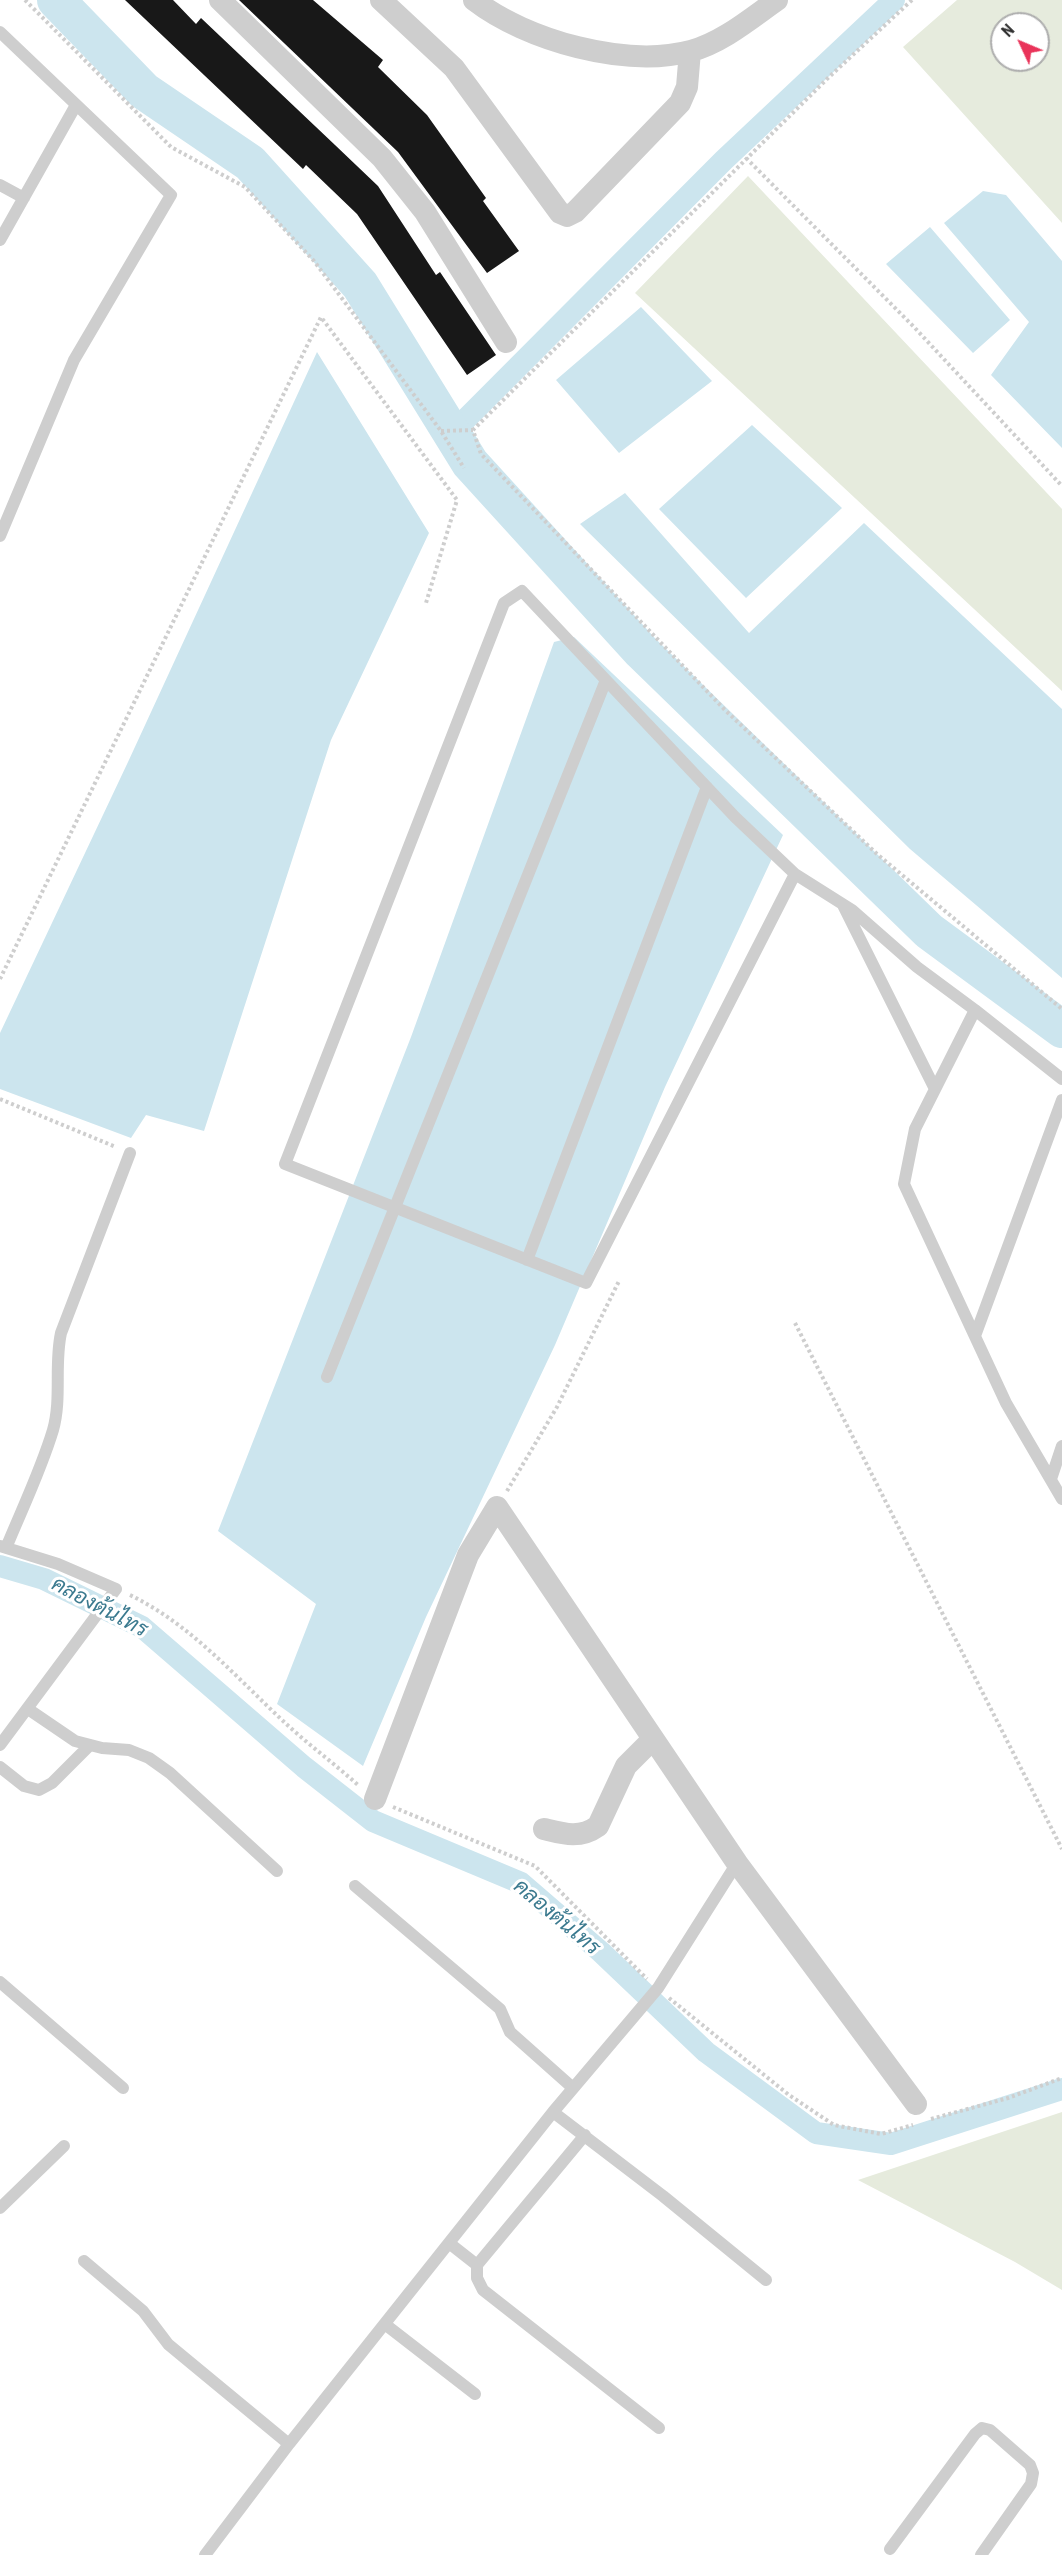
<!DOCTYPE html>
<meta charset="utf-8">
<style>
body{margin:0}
#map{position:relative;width:1062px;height:2555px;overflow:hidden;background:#fff;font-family:"Roboto Condensed",sans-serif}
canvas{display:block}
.north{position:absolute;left:990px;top:12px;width:60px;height:60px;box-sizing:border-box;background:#fff;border:2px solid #adadad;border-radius:50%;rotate:314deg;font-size:16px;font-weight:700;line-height:24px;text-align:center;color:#313131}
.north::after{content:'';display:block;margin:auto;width:21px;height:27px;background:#e93359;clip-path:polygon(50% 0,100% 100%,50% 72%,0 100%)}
</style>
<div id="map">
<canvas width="1062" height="2555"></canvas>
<div class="north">N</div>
</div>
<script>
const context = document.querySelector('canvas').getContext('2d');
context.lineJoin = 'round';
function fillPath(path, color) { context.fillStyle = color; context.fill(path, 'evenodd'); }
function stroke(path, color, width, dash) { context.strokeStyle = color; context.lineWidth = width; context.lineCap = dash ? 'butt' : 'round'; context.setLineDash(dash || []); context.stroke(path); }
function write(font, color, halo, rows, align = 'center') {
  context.font = font + ' "Roboto Condensed",Sarabun,sans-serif'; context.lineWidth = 6; context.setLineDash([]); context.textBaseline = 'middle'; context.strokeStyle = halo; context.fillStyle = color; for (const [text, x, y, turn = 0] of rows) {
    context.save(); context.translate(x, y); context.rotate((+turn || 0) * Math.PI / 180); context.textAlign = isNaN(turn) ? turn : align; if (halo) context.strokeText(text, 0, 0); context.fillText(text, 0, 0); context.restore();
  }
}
fillPath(new Path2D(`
 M957,0H1062V223L903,47ZM1002,24H1038V60H1002Z
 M748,176L1062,509V691L635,293Z
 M1062,2112V2290L1015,2262L858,2180Z`), '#e6ebdd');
fillPath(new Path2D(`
 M983,191L1006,195L1062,261V448L991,375L1029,322L944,223Z
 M930,227L1010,320L973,353L886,264Z
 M641,307L712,381L619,453L556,380Z
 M317,352L429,533L331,740L204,1131L146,1115L131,1138L0,1089V1033L128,762Z
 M752,425L842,508L746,598L659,509Z
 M625,493L749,633L864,523L1062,709V978L910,849L580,524Z
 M574,637L783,835L665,1087L555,1345L426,1617L363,1766L277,1704L316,1604L218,1531L411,1037L554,642Z`), '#cce5ee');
stroke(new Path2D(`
 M452,433L724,160L894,0
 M0,1566L44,1579L142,1627L304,1767L373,1821L521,1883L601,1952L706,2052L816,2133L891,2144L1062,2089`), '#cce5ee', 22);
stroke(new Path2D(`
 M56,0L144,91L250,163L360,285L470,463L641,651L929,931L1062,1029`), '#cce5ee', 38);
fillPath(new Path2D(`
 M125,0H173L196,24L201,18L335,145L378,186L436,275L440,272L496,355L467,375L357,214L306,165L303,169Z
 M239,0H313L383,60L378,67L427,115L486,198L483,201L519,251L487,273L398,152Z`), '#181818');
stroke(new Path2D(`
 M25,0L171,147L245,187L314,261L441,431L464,468
 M912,0L828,78L473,430L481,454L724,709L877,854L1062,1009
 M746,158L914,327L1062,486
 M441,431L473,430
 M0,979L321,317L457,500L426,603
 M0,1099L116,1147
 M795,1323L1062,1849
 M507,1491L557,1407L619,1281
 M130,1595C190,1624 234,1675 282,1720C306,1743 334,1763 359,1786
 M393,1807L535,1866L647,1979
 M669,1998L789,2095L834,2125L881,2134L913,2125
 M931,2119L1008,2098L1062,2078`), '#cecece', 4, [3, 3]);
stroke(new Path2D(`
 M0,32L171,195L74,360L0,536
 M0,185L24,198
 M0,240L76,105
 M795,874L586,1283L285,1164L504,603L522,591L735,817L795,874L852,910L917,967L975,1010L915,1129L904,1184L1006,1403L1062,1499
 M843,905L935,1089
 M975,1010L1062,1079
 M527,1260L707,787
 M975,1336L1062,1100
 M327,1377L606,680
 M1051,1479L1062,1446
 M0,1546L58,1564L116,1589L0,1745
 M6,1548C22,1509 41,1470 53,1430C62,1398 54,1365 61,1333L130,1153
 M28,1709L75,1741L102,1748L129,1750L149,1758L170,1773L277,1871
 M0,1767L24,1786L39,1790L52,1783L90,1745
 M355,1886L500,2009L510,2032L573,2088
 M0,1982L123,2088
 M553,2112L663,2196L766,2280
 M0,2208L64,2146
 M449,2243L477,2265V2278L483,2290L659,2428
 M84,2261L143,2311L168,2344L289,2444
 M477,2265L585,2135
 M386,2325L475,2394
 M890,2549L975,2434L982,2428L990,2430L1030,2465L1033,2473L1031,2484L981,2555
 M205,2555L289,2444L553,2112L658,1988L737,1863`), '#cecece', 12);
stroke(new Path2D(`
 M220,0L382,158L425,212L506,342
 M381,0L454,68L560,213L567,216L575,212L680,103L687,87L690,51
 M474,0C527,41 626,68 691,51C723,42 750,19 777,0
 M375,1799L468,1555L497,1507L737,1863L916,2104
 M544,1829C564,1834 580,1839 598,1826L626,1766L653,1739`), '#cecece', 22);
write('italic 21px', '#3b7a8f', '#fff', [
 ["คลองต้นไทร",99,1608,28],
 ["คลองต้นไทร",556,1918,40]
]);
</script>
